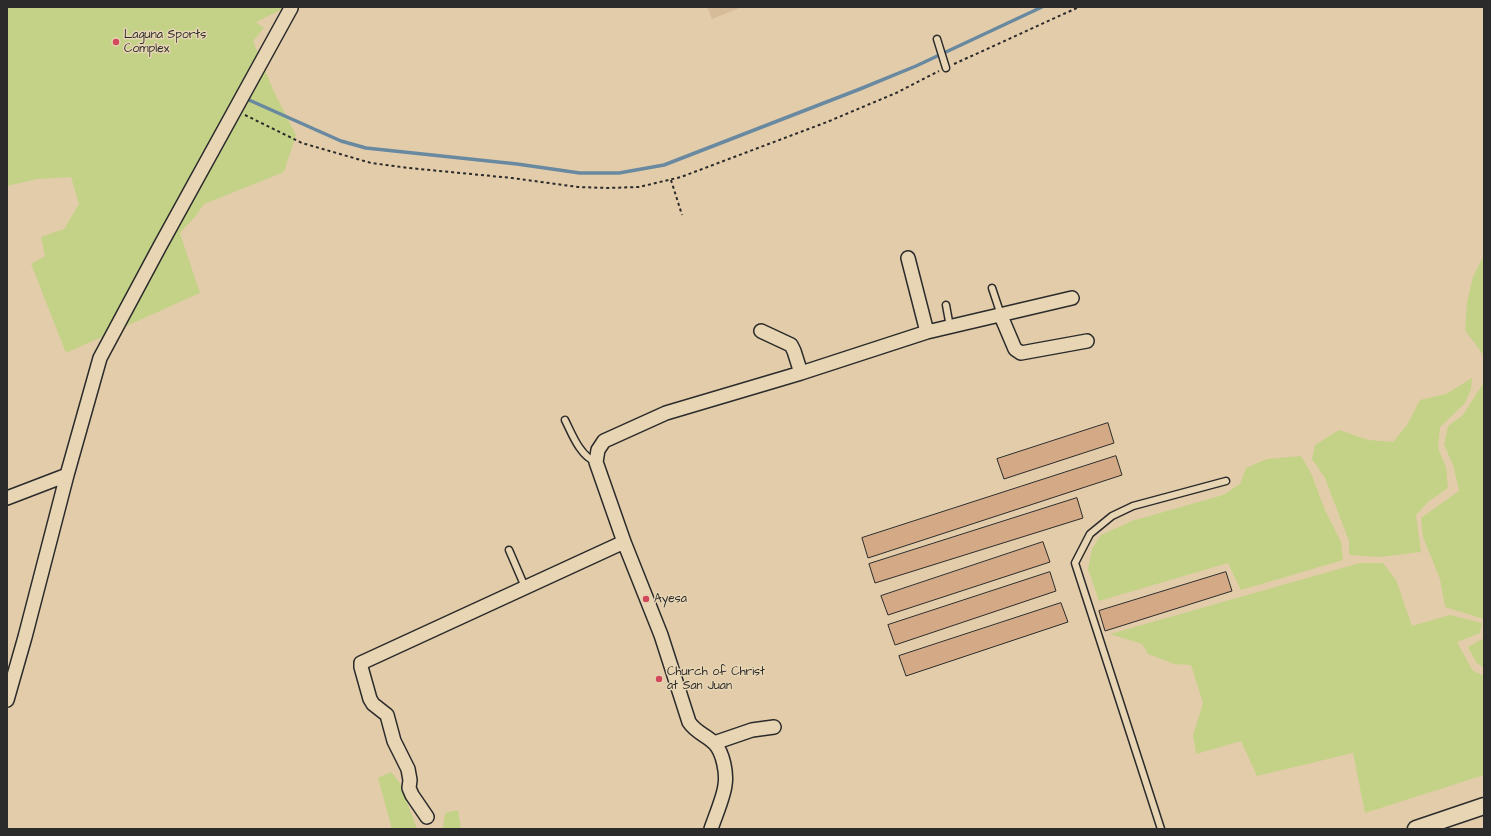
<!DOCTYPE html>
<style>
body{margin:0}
#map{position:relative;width:1491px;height:836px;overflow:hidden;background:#e3ccaa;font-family:"Architects Daughter",sans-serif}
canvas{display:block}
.frame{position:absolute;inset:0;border:8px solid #2b2b2b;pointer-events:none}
</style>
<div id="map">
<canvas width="1491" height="836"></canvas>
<div class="frame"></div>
</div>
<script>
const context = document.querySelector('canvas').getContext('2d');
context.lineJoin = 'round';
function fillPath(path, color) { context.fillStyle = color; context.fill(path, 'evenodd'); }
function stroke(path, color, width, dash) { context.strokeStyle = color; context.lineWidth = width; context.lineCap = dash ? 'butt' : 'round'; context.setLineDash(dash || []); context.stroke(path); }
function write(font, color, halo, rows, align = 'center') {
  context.font = font + ' "Architects Daughter",sans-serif'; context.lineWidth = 3; context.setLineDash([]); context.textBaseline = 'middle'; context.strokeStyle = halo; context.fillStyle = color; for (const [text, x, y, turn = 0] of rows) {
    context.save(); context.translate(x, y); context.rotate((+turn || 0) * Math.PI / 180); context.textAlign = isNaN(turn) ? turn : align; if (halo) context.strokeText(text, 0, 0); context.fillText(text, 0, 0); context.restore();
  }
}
fillPath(new Path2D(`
 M707,7H742L712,19Z`), '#d7bc9a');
fillPath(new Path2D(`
 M7,7H287L256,22L264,28L253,41L274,92L296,135L284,172L204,204L194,218L180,233L200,293L66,353L31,264L45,256L41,237L64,229L79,204L71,177L37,179L7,186Z
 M1484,255V356L1465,330L1467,302L1473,277Z
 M1472,378L1471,389L1465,403L1440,427L1438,448L1446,467L1448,488L1429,501L1416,515L1421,552L1380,557L1349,555V541L1325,478L1312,459L1315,445L1339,430L1369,440L1393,442L1407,425L1420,400L1446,394Z
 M1484,382V619L1445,607L1440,579L1423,537L1421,518L1459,491L1454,468L1444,444L1448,426L1463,415Z
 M1301,456L1311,473L1325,510L1341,542L1343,560L1241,590L1228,563L1099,601L1088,569L1092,549L1101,535L1132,521L1223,495L1240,484L1246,468L1267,459Z
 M1360,563H1383L1396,580L1412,626L1450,615L1482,623L1480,633L1457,642L1473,671L1484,676V775L1365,813L1353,753L1257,776L1241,741L1196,754L1193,735L1203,703L1191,665L1174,664L1148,654L1142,644L1110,634Z
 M1484,638V668L1476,662L1468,647Z
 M391,772L400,783L417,829H392L378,778Z
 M458,810L461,829H443L445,813Z`), '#c3d287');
stroke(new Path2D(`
 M249,100L341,141L366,148L517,164L580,173H619L664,165L860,89L916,66L1042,7`), '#6889a0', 3.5);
const building = new Path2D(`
 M1108,423L1114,443L1004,479L997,459Z
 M1116,456L1122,475L868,558L862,538Z
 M1077,498L1083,518L875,583L869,564Z
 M1043,542L1050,562L888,615L881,596Z
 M1050,572L1056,591L895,645L888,625Z
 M1226,572L1232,591L1105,631L1099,611Z
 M1061,603L1068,622L906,676L899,656Z`);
fillPath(building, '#d4a985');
stroke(building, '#2b2b2b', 1);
const service = new Path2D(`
 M937,39L946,68
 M992,288L1001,315
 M946,305L950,327
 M565,420C572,434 580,456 596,462
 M509,550L525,587
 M1161,829L1075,563L1090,534L1112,516L1133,506L1226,481`);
const minor = new Path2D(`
 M908,258L927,332
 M1001,316L1015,349L1021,353L1087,341
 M761,331L791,345L794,351L801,373
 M7,498L67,475L100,358L160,246L291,8
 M624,542L596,462L598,450L604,441L666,413L801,373L927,332L1072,298
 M7,700L25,637L67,475
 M714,743L752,730L774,727
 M427,817L412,795L409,788L410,780L408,769L394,741L387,715L373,704L370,699L361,667V663L624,542L661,635L689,722C696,733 707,735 715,744C723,753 727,773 725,785C724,796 715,817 711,829`);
const tertiary = new Path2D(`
 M1416,829L1484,806`);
stroke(service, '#2b2b2b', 9);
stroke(minor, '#2b2b2b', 16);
stroke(tertiary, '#2b2b2b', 19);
stroke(new Path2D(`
 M954,64L1079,7
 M245,115L302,143L371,163L409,168L512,178L578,187L607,188L639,187L681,177L827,122L896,93L939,71
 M671,180L682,215`), '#2b2b2b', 2, [3, 3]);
stroke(service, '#e7d5b3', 6);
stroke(minor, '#e7d5b3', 13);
stroke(tertiary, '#e7d5b3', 16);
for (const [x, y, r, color] of [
 [116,42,4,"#d1495b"],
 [646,599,4,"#d1495b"],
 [659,679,4,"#d1495b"]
]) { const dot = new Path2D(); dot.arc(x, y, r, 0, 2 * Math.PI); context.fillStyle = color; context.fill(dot); stroke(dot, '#e7d5b3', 1.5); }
write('12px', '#2b2b2b', '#e7d5b3', [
 ["Laguna Sports",124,35],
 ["Complex",124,49],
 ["Ayesa",654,599],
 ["Church of Christ",667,672],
 ["at San Juan",667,686]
], 'left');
</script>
